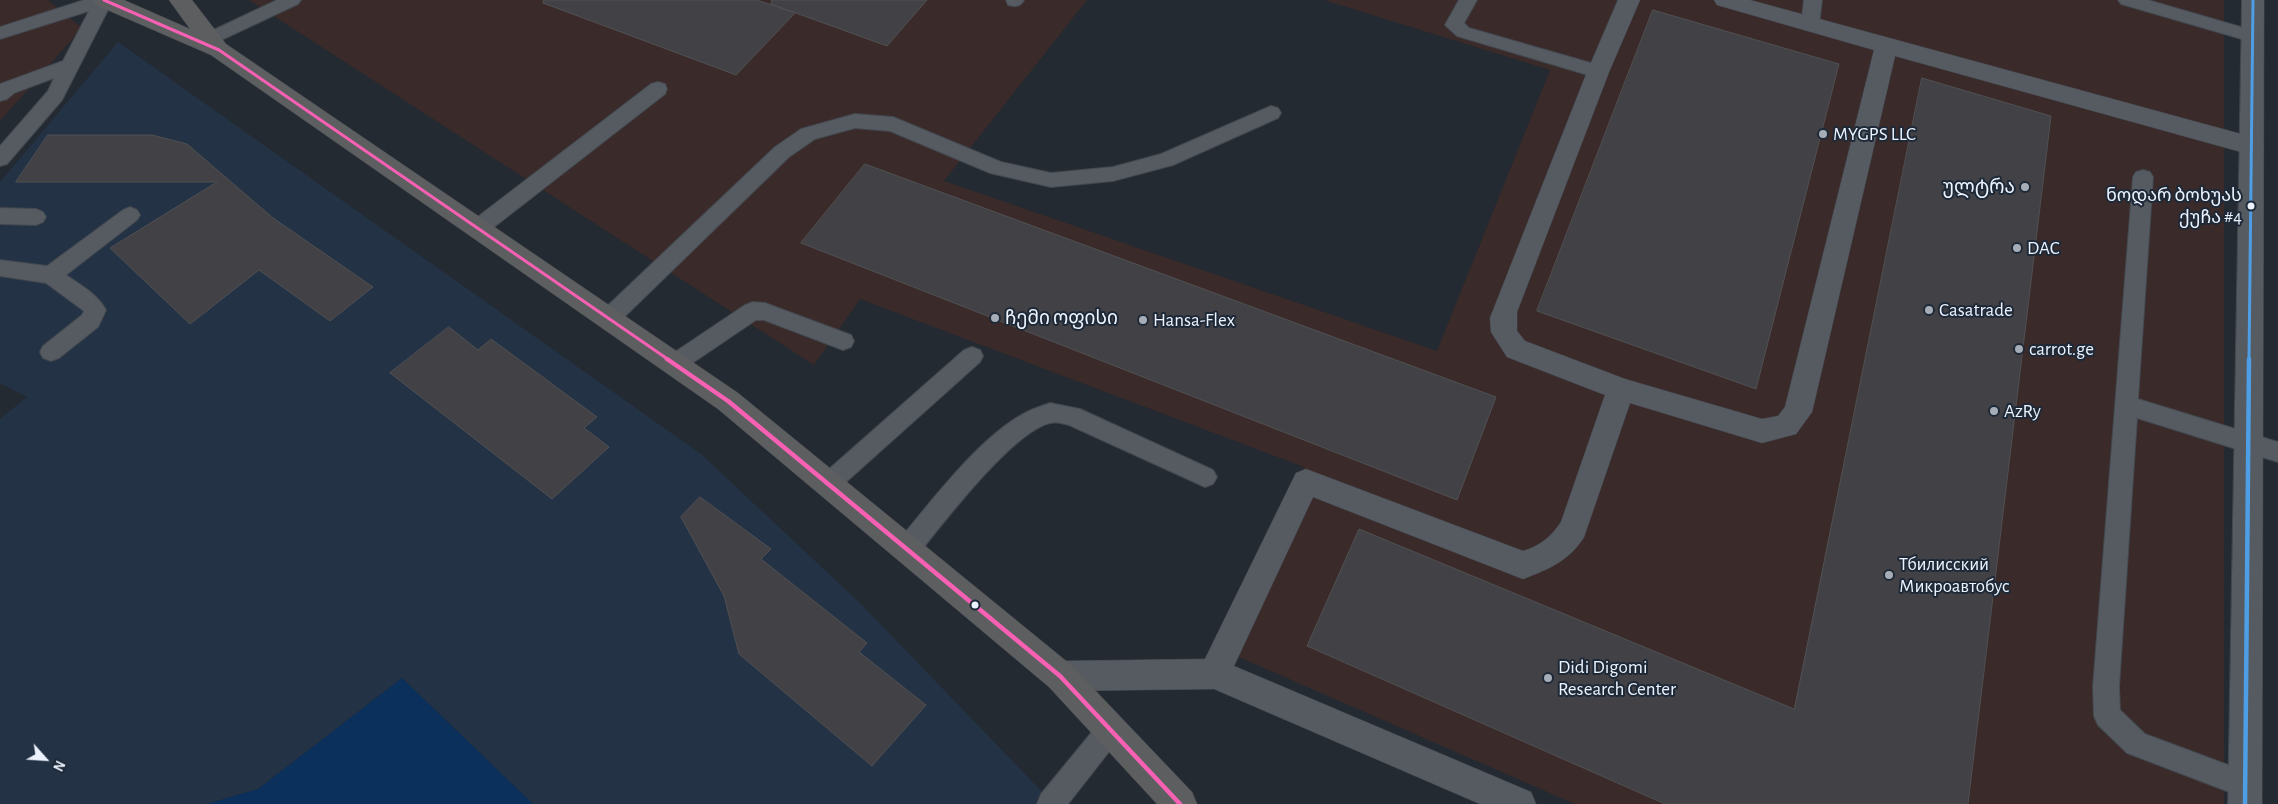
<!DOCTYPE html>
<meta charset="utf-8">
<style>
body{margin:0}
#map{position:relative;width:2278px;height:804px;overflow:hidden;background:#242a32;font-family:"Alegreya Sans",sans-serif}
canvas{display:block}
.north{position:absolute;left:20px;top:734px;width:50px;height:50px;-webkit-text-stroke:4px #1e2938;paint-order:stroke;rotate:116deg;font-size:14px;font-weight:700;line-height:20px;text-align:center;color:#ecf3fe}
.north::after{content:'';display:block;margin:auto;width:18px;height:22px;background:#ecf3fe;clip-path:polygon(50% 0,100% 100%,50% 72%,0 100%)}
</style>
<div id="map">
<canvas width="2278" height="804"></canvas>
<div class="north">N</div>
</div>
<script>
const context = document.querySelector('canvas').getContext('2d');
context.lineJoin = 'round';
function fillPath(path, color) { context.fillStyle = color; context.fill(path, 'evenodd'); }
function stroke(path, color, width, dash) { context.strokeStyle = color; context.lineWidth = width; context.lineCap = dash ? 'butt' : 'round'; context.setLineDash(dash || []); context.stroke(path); }
function write(font, color, halo, rows, align = 'center') {
  context.font = font + ' "Alegreya Sans","Noto Sans Georgian",sans-serif'; context.lineWidth = 4; context.setLineDash([]); context.textBaseline = 'middle'; context.strokeStyle = halo; context.fillStyle = color; for (const [text, x, y, turn = 0] of rows) {
    context.save(); context.translate(x, y); context.rotate((+turn || 0) * Math.PI / 180); context.textAlign = isNaN(turn) ? turn : align; if (halo) context.strokeText(text, 0, 0); context.fillText(text, 0, 0); context.restore();
  }
}
fillPath(new Path2D(`
 M118,42L701,454L860,603L1054,804H533L402,678L258,789L207,804H0V419L27,397L0,383V182Z`), '#233244');
fillPath(new Path2D(`
 M0,0H48L82,28L0,121Z
 M249,0H1087L944,181L1437,351L1550,70L1324,0H2224V804H1575L1216,647L1304,467L860,299L814,365Z`), '#3a2a29');
fillPath(new Path2D(`
 M402,678L533,804H207L258,789Z`), '#0b305c');
const building = new Path2D(`
 M544,0H757L795,13L736,75L543,3Z
 M772,0H927L887,46L771,4Z
 M1653,10L1839,64L1756,389L1537,311Z
 M1922,78L2051,116L1968,804H1665L1307,646L1359,529L1794,709Z
 M48,135H152L187,144L273,218L373,287L330,321L259,270L190,324L110,248L217,182H16Z
 M865,164L1496,397L1457,500L801,243Z
 M449,327L478,350L491,339L597,417L584,428L609,447L552,499L390,373Z
 M700,497L771,549L761,559L867,643L859,652L926,705L872,766L739,654L724,596L681,517Z`);
fillPath(building, '#424145');
stroke(building, '#505053', 1);
const service = new Path2D(`
 M84,0H113L62,100L7,164L0,166V146L48,91L54,78L14,93L7,99L0,101V84L63,61L89,11L0,39V27Z
 M277,0H301L298,4L217,42L211,44L205,42L202,38L205,34Z
 M1006,0H1024C1020,7 1015,7 1008,5Z
 M1459,0H1477L1464,23L1469,28L1605,67L1607,72L1605,77L1598,78L1457,36L1445,25Z
 M1804,0H1822L1819,25L1816,29L1810,31L1804,29L1801,25Z
 M2118,0H2148L2258,32L2261,36L2258,40L2252,42L2121,4Z
 M658,82L665,84L667,89L665,94L485,234L478,236L471,234L468,228L471,222L651,84Z
 M1271,106L1278,108L1281,113L1278,118L1173,165L1113,181L1051,187L990,173L890,131L855,128L815,139L789,157L617,324L609,327L601,324L598,318L601,312L775,147L801,129L855,114L893,117L1001,162L1051,173L1113,167L1161,154Z
 M2143,170L2150,172L2153,177L2138,399L2278,442V462L2137,418L2119,687L2120,710L2145,734L2255,775L2258,785L2255,795L2245,798L2127,753L2098,725L2094,716L2093,687L2133,177L2136,172Z
 M130,207L137,210L140,215L137,220L66,275C81,285 97,294 106,310L98,327L59,358L51,361L43,358L40,352L43,346L82,315L84,311L46,283L0,276V260L47,266L123,210Z
 M0,208L36,209L43,212L46,217L43,222L36,225L0,224Z
 M753,302L765,303L851,335L854,341L851,347L843,350L764,320H756L682,370L674,373L666,370L663,364L666,358L745,305Z
 M972,347L980,350L983,356L980,362L836,491L828,494L820,491L816,484L820,477L964,350Z
 M1050,403L1080,409L1213,470L1217,477L1213,484L1205,487L1069,425C1063,424 1056,421 1050,423C1012,432 942,525 916,557L907,560L898,557L895,549L898,541C932,501 978,438 1025,413C1032,409 1042,406 1050,403Z
 M1110,717L1119,721L1123,730L1119,739L1068,804H1037L1041,794L1101,721Z`);
const minor = new Path2D(`
 M1618,0H1640L1609,72L1517,312V331L1525,341L1625,379L1762,419L1778,416L1785,407L1874,50L1717,5L1714,0H1750L2252,137L2260,140L2264,146L2260,152L2252,155L1895,56L1812,412L1796,434L1762,443L1630,403L1584,537C1569,561 1549,569 1523,579L1313,497L1234,666L1531,792L1536,804H1480L1214,689L1060,691L1049,687L1044,676L1049,665L1060,661L1205,659L1296,473L1306,469L1523,551C1540,546 1551,537 1561,522L1605,395L1507,357L1491,332L1490,318L1587,72Z`);
const tertiary = new Path2D(`
 M2242,0H2264L2262,804H2228Z`);
const secondary = new Path2D(`
 M93,0H124L190,29L169,0H192L226,44L738,393L1071,665L1192,792L1197,804H1157L1049,687L718,409L211,55L96,5Z`);
stroke(service, '#42484f', 2);
stroke(minor, '#42484f', 1);
stroke(tertiary, '#42484f', 1);
stroke(secondary, '#42484f', 1);
fillPath(service, '#565a61');
fillPath(minor, '#565a61');
fillPath(tertiary, '#565a61');
fillPath(secondary, '#5d5e60');
stroke(new Path2D(`
 M104,0L219,50L669,360`), '#f860b3', 3);
stroke(new Path2D(`
 M667,359L728,401L1060,676L1180,804`), '#f860b3', 4.5);
stroke(new Path2D(`
 M2249,360L2253,0`), '#4d9ee5', 3);
stroke(new Path2D(`
 M2245,804L2249,359`), '#4d9ee5', 4.5);
for (const [x, y, r, color] of [
 [1823,134,5,"#a6adb7"],
 [2025,187,5,"#a6adb7"],
 [2251,206,4.5,"#ecf3fe"],
 [2017,248,5,"#a6adb7"],
 [1929,310,5,"#a6adb7"],
 [995,318,5,"#a6adb7"],
 [1143,320,5,"#a6adb7"],
 [2019,349,5,"#a6adb7"],
 [1994,411,5,"#a6adb7"],
 [1889,575,5,"#a6adb7"],
 [975,605,4.5,"#ecf3fe"],
 [1548,678,5,"#a6adb7"]
]) { const dot = new Path2D(); dot.arc(x, y, r, 0, 2 * Math.PI); context.fillStyle = color; context.fill(dot); stroke(dot, '#1e2938', 2); }
write('18px', '#ecf3fe', '#1e2938', [
 ["ნოდარ ბოხუას",2242,196],
 ["ქუჩა #4",2242,218]
], 'right');
write('19px', '#ecf3fe', '#1e2938', [
 ["MYGPS LLC",1833,134],
 ["ულტრა",2015,187,"right"],
 ["DAC",2027,248],
 ["Casatrade",1939,310],
 ["ჩემი ოფისი",1005,318],
 ["Hansa-Flex",1153,320],
 ["carrot.ge",2029,349],
 ["AzRy",2004,411],
 ["Тбилисский",1899,564],
 ["Микроавтобус",1899,586],
 ["Didi Digomi",1558,667],
 ["Research Center",1558,689]
], 'left');
</script>
